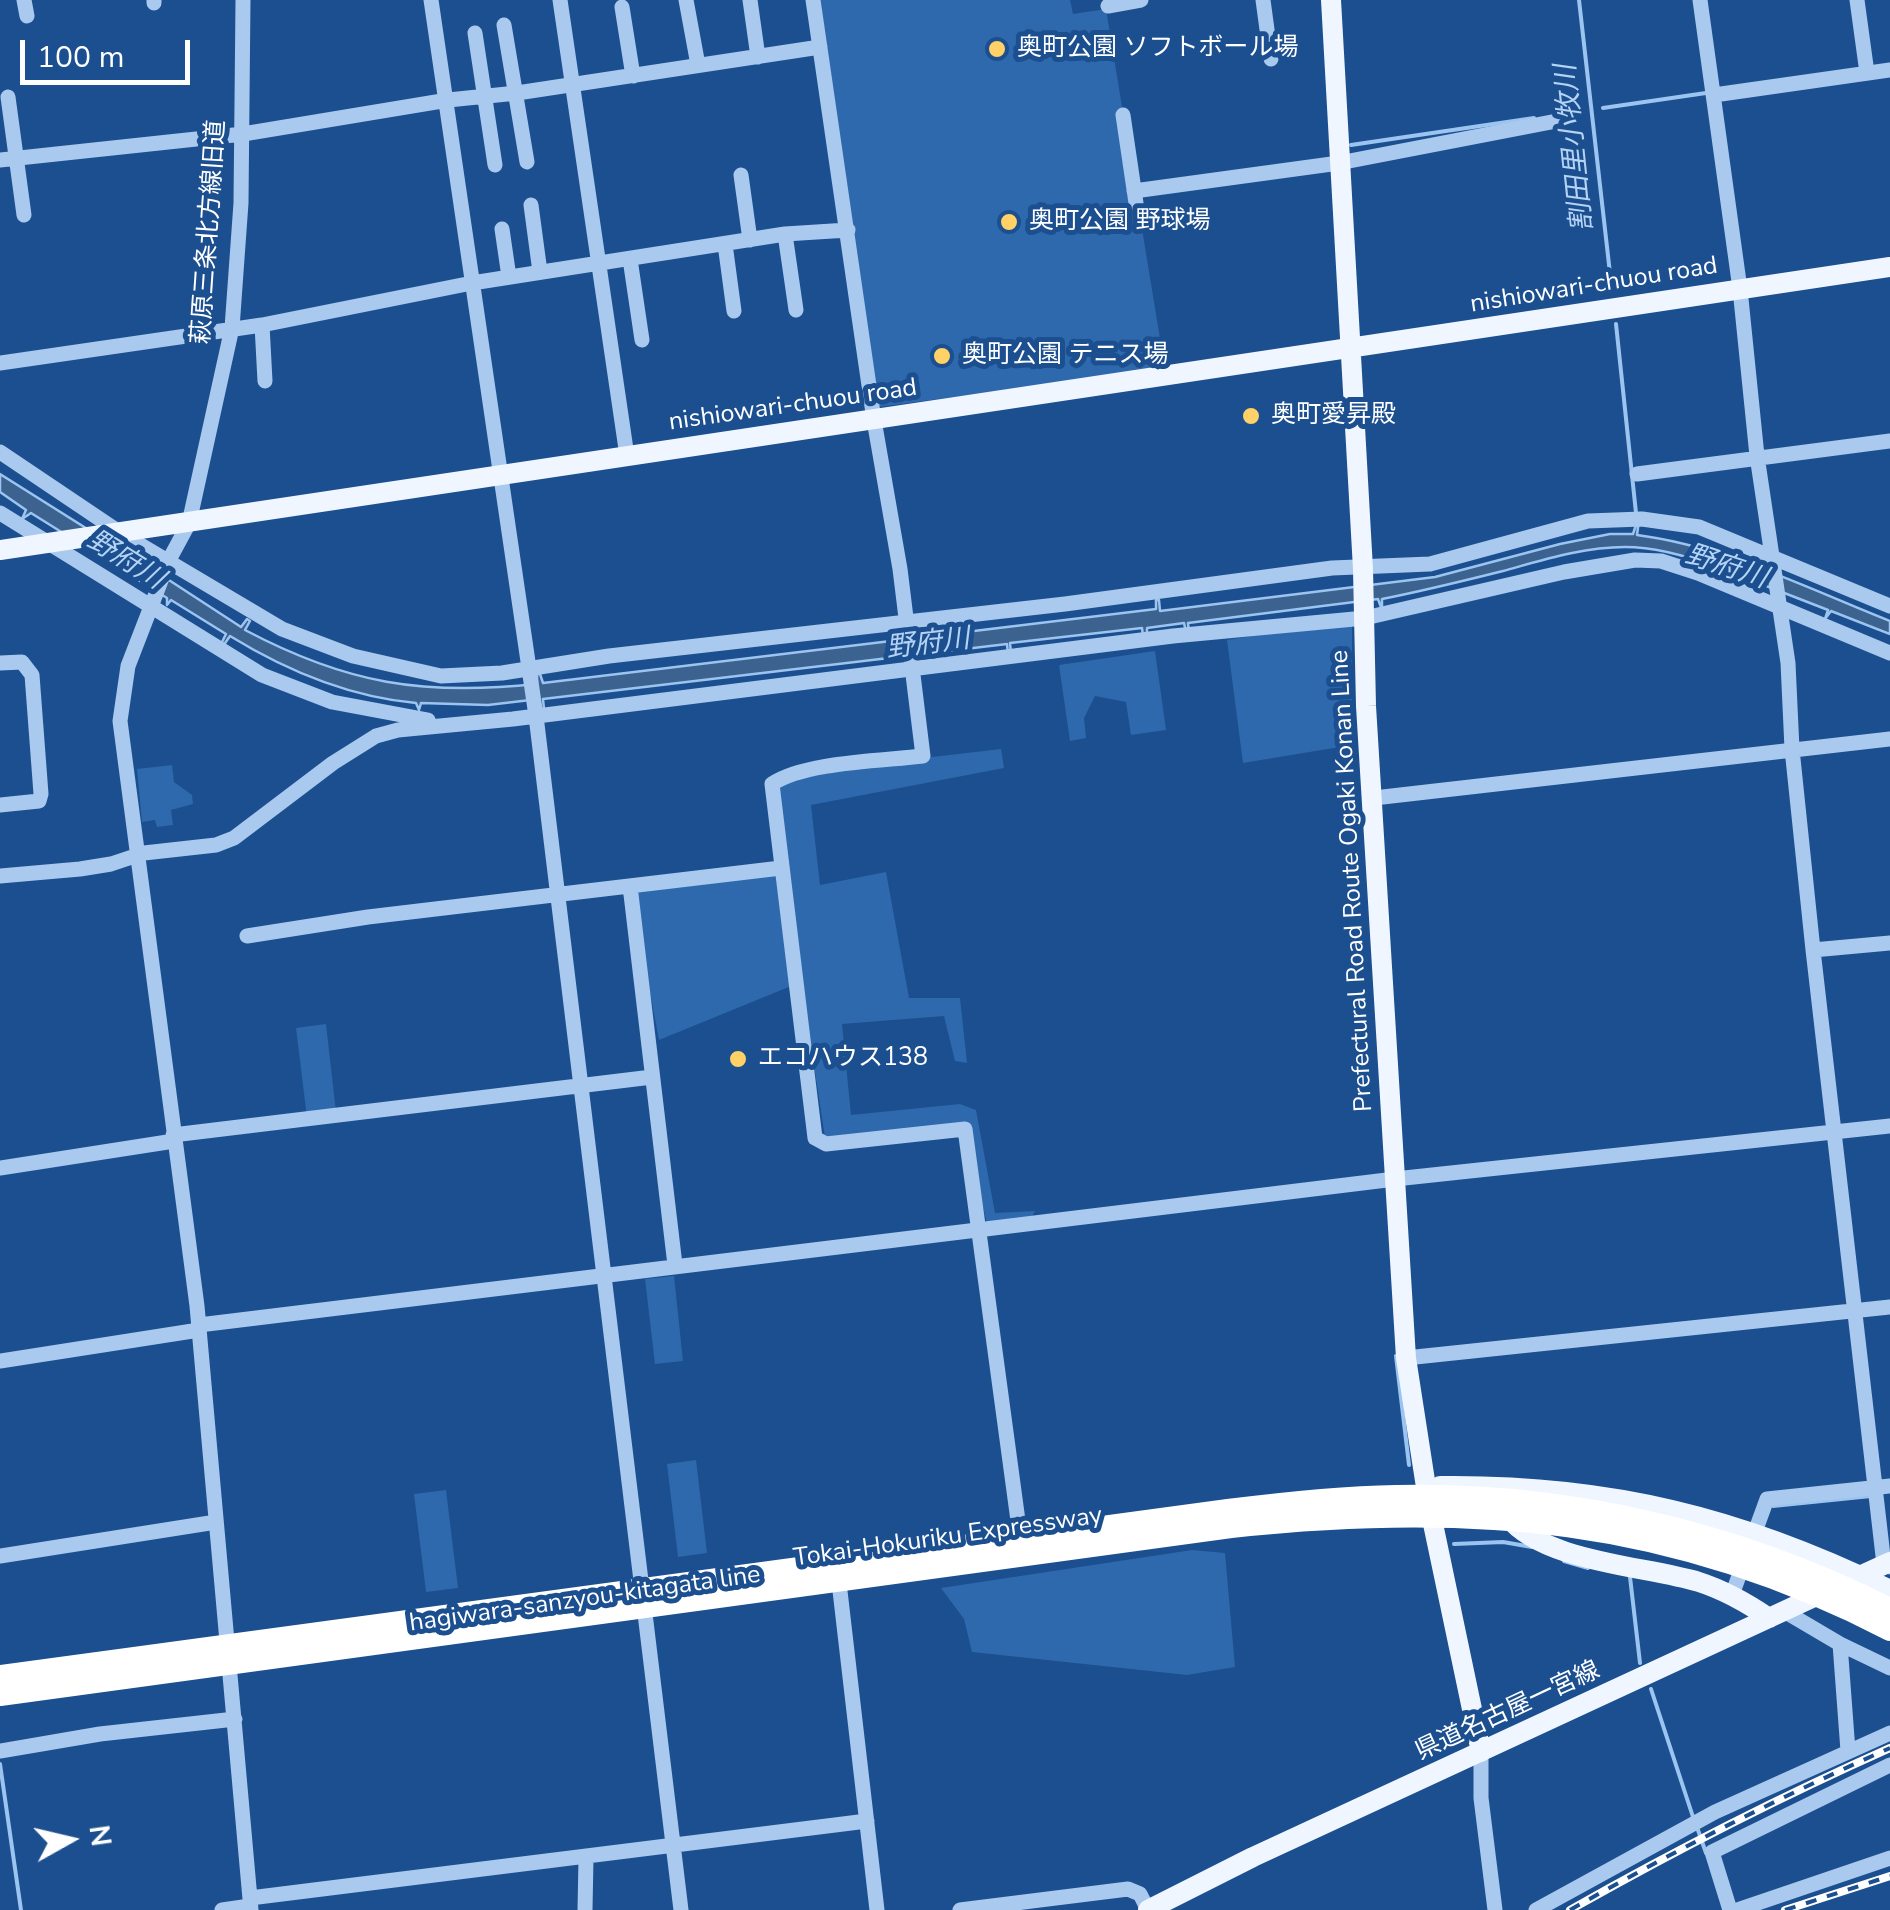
<!DOCTYPE html>
<meta charset="utf-8">
<style>
body{margin:0}
#map{position:relative;width:1890px;height:1910px;overflow:hidden;background:#1b4f8f;font-family:"Nunito Sans",sans-serif}
canvas{display:block}
.north{position:absolute;left:20px;top:1790px;width:100px;height:100px;-webkit-text-stroke:8px #1b4f8f;paint-order:stroke;rotate:82deg;font-size:28px;font-weight:700;line-height:40px;text-align:center;color:#fff}
.north::after{content:'';display:block;margin:auto;width:35px;height:45px;background:#fff;clip-path:polygon(50% 0,100% 100%,50% 72%,0 100%)}
.scale{position:absolute;left:20px;top:40px;width:170px;height:45px;box-sizing:border-box;border:5px solid #fff;border-top:0;padding-left:12px;font-size:30px;line-height:35px;white-space:nowrap;color:#fff;-webkit-text-stroke:8px #1b4f8f;paint-order:stroke}
</style>
<div id="map">
<canvas width="1890" height="1910"></canvas>
<div class="north">N</div>
<div class="scale">100 m</div>
</div>
<script>
const context = document.querySelector('canvas').getContext('2d');
context.lineJoin = 'round';
function fillPath(path, color) { context.fillStyle = color; context.fill(path, 'evenodd'); }
function stroke(path, color, width, dash) { context.strokeStyle = color; context.lineWidth = width; context.lineCap = dash ? 'butt' : 'round'; context.setLineDash(dash || []); context.stroke(path); }
function write(font, color, halo, rows, align = 'center') {
  context.font = font + ' "Nunito Sans","Noto Sans JP",sans-serif'; context.lineWidth = 10; context.setLineDash([]); context.textBaseline = 'middle'; context.strokeStyle = halo; context.fillStyle = color; for (const [text, x, y, turn = 0] of rows) {
    context.save(); context.translate(x, y); context.rotate((+turn || 0) * Math.PI / 180); context.textAlign = isNaN(turn) ? turn : align; if (halo) context.strokeText(text, 0, 0); context.fillText(text, 0, 0); context.restore();
  }
}
fillPath(new Path2D(`
 M817,0H1070L1073,14L1106,9L1165,369L878,407Z
 M1352,620V745L1243,763L1227,640Z
 M1155,651L1166,730L1131,735L1126,702L1095,696L1084,718L1086,738L1070,741L1059,665Z
 M1001,749L1004,768L811,805L820,885L886,872L909,998H960L967,1063L955,1061L944,1016L842,1024L851,1115L960,1104L976,1110L995,1213L1035,1211L1032,1216L988,1228L965,1129L826,1144L772,789L786,774Z
 M172,765L174,782L192,795L193,804L171,810L173,825L157,827L155,820L142,822L137,769Z
 M776,868L796,984L659,1040L630,886Z
 M326,1024L336,1112L307,1118L296,1028Z
 M674,1276L683,1361L655,1364L645,1279Z
 M696,1460L707,1553L678,1557L667,1464Z
 M446,1490L458,1588L426,1592L414,1494Z
 M1192,1550L1225,1553L1235,1667L1187,1675L972,1652L964,1619L941,1588Z`), '#2e69ad');
const water = new Path2D(`
 M0,474L151,569L156,564L155,571L241,627L247,619L250,621L245,630C347,684 423,696 537,684V674H540L543,683L1156,609V600H1159L1160,611L1435,577L1560,544L1610,534H1633L1640,513L1637,535C1724,546 1809,589 1890,621V634L1831,611L1825,619L1828,610L1720,568L1716,577L1713,576L1716,567C1687,556 1657,547 1625,547C1584,547 1543,560 1503,571C1463,581 1423,591 1382,599V610L1378,599L1188,623L1189,632H1186L1184,623L1147,628V636H1143L1142,628L1010,643L1011,653L1008,654L1007,644L543,699L544,709H541L539,699L488,705L421,703L419,710L416,703C350,697 287,671 230,636L223,646L221,644L226,634L171,600L167,605V598L31,513L22,519L26,510L0,492Z`);
fillPath(water, '#3c6290');
stroke(water, '#9cc4f0', 2.5);
stroke(new Path2D(`
 M1579,0L1612,291
 M1603,108L1706,93
 M1351,145L1534,118
 M1616,324L1636,513
 M1396,1356L1409,1465
 M1773,1506L1871,1496
 M1454,1544L1503,1542L1532,1547
 M1564,1561L1588,1568
 M1630,1577L1640,1663
 M1651,1689L1694,1820
 M0,1764L21,1910
 M1698,1830L1706,1853`), '#9cc4f0', 4);
stroke(new Path2D(`
 M24,0L27,16
 M154,0V3
 M243,0L241,203L232,328L189,523L169,560L128,666L120,721L197,1306L251,1910
 M431,0L536,716L681,1910
 M560,0L627,456
 M686,0L698,65
 M750,0L758,57
 M813,0L874,420L900,569L923,756C882,761 804,762 772,784L815,1138L826,1144L965,1129L1019,1528
 M1263,0L1271,59
 M1700,0L1740,289L1757,456L1788,663L1792,749L1813,950L1883,1556L1884,1565L1890,1567
 M1857,0L1867,73
 M1108,6L1141,0
 M622,7L633,76
 M504,25L527,162
 M475,33L495,165
 M1714,95L1890,70
 M8,97L24,215
 M1123,115L1136,203
 M0,160L243,134L448,100L517,93L820,47
 M741,175L750,240
 M1134,191L1339,163L1567,119
 M531,205L540,272
 M502,229L509,277
 M785,234L796,310
 M725,244L734,311
 M630,259L642,340
 M262,325L265,381
 M0,363L262,325L472,283L785,234L848,230
 M0,452L122,534L282,629L353,656L441,676L502,673L609,656L1065,604L1332,568L1430,564L1588,521L1642,519L1699,527L1890,606
 M1637,474L1890,441
 M0,513L262,675L332,702L428,720
 M0,663L22,662L32,675L41,794L39,801L0,805
 M1374,798L1890,739
 M0,876L80,869L111,864L144,853L216,845L234,838L333,763L376,736L398,730L513,719L1173,636L1365,618L1564,572L1635,560L1661,561L1698,573L1890,653
 M630,886L675,1265
 M247,936L368,917L781,868
 M1813,950L1890,943
 M173,1135L652,1077
 M0,1168L174,1141
 M199,1325L1395,1179L1890,1126
 M1406,1358L1890,1307
 M0,1361L199,1330
 M0,1556L216,1522
 M840,1591L877,1910
 M1732,1595L1767,1499L1890,1486
 M1784,1611L1840,1644L1890,1668
 M1840,1644L1848,1751
 M0,1751L100,1734L235,1719
 M1481,1752V1798L1495,1910
 M250,1898L867,1821
 M222,1910L250,1906
 M585,1910L586,1858
 M960,1910L1128,1889L1140,1894L1148,1910
 M1536,1910L1715,1812L1890,1733
 M1730,1910L1712,1852L1890,1765
 M1737,1910L1890,1858`), '#a9c9ee', 15);
stroke(new Path2D(`
 M1331,0L1363,569L1366,706L1406,1358L1428,1500L1481,1752
 M0,550L1890,267
 M1440,1486C1607,1484 1741,1517 1890,1590
 M1508,1517C1543,1562 1647,1566 1699,1582C1724,1590 1747,1603 1769,1618
 M1855,1578L1890,1562
 M1148,1910L1253,1857L1825,1592`), '#f0f6ff', 20);
stroke(new Path2D(`
 M0,1676L1228,1510C1284,1503 1340,1497 1396,1496C1566,1492 1738,1532 1890,1609
 M0,1695L1231,1527C1470,1501 1673,1517 1890,1630`), '#fff', 22);
const rail = new Path2D(`
 M1570,1910C1674,1851 1780,1797 1890,1748
 M1785,1910L1890,1876`);
stroke(rail, '#fff', 8);
stroke(rail, '#1b4f8f', 4, [11]);
for (const [x, y, r, color] of [
 [997,49,10,"#ffd166"],
 [1009,222,10,"#ffd166"],
 [942,356,10,"#ffd166"],
 [1251,416,10,"#ffd166"],
 [738,1059,10,"#ffd166"]
]) { const dot = new Path2D(); dot.arc(x, y, r, 0, 2 * Math.PI); context.fillStyle = color; context.fill(dot); stroke(dot, '#1b4f8f', 4); }
write('25px', '#fff', '#1b4f8f', [
 ["奥町公園 ソフトボール場",1017,49],
 ["奥町公園 野球場",1029,222],
 ["奥町公園 テニス場",962,356],
 ["奥町愛昇殿",1271,416],
 ["エコハウス138",758,1059]
], 'left');
write('25px', '#fff', '#1b4f8f', [
 ["萩原三条北方線旧道",210,232,-86],
 ["nishiowari-chuou road",1594,286,-9],
 ["nishiowari-chuou road",793,406,-8],
 ["Prefectural Road Route Ogaki Konan Line",1353,881,-93],
 ["Tokai-Hokuriku Expressway",948,1538,-8],
 ["hagiwara-sanzyou-kitagata line",585,1600,-8],
 ["県道名古屋一宮線",1508,1712,-25]
]);
write('italic 28px', '#b5d3f5', '#1b4f8f', [
 ["割田里小牧川",1576,148,-96],
 ["野府川",125,561,32],
 ["野府川",1726,568,18],
 ["野府川",928,645,-7]
]);
</script>
